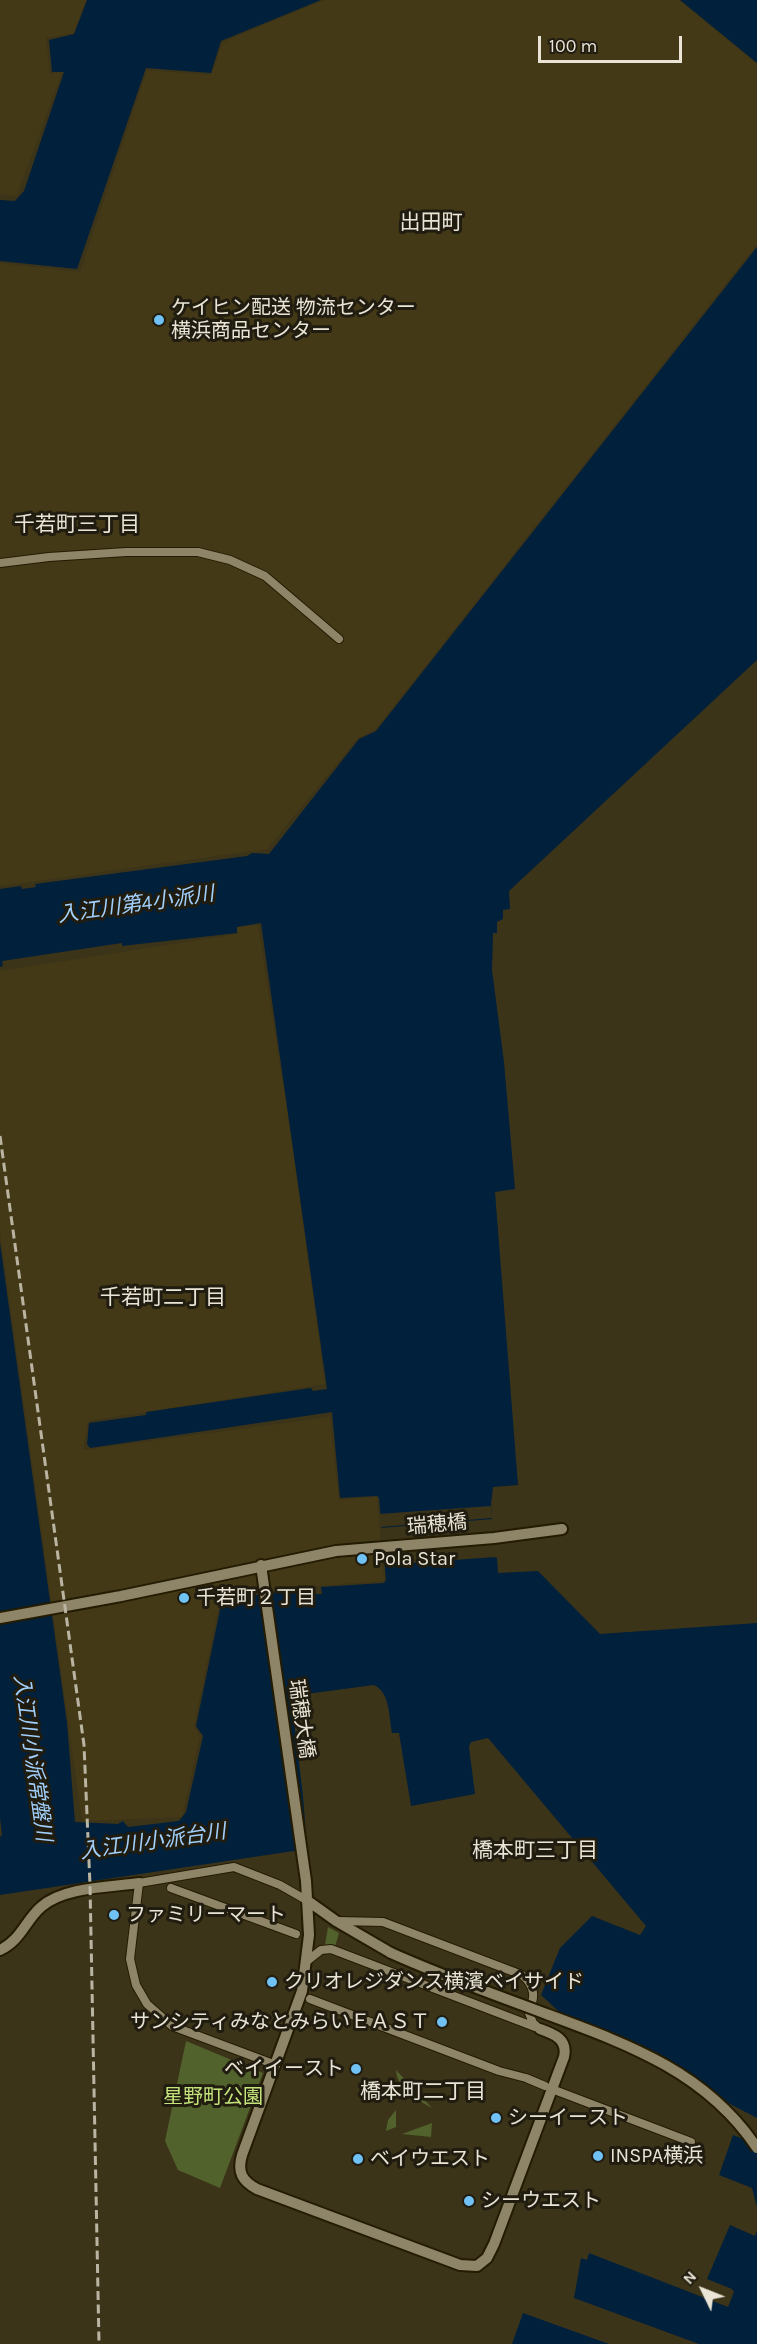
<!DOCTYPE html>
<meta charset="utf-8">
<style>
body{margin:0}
#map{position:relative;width:757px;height:2344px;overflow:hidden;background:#3c3419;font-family:Karla,sans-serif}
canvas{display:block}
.north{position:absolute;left:673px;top:2260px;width:60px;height:60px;-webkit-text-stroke:4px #201c10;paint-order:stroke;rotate:313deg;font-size:16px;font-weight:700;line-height:24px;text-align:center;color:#e9e4d5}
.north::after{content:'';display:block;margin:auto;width:21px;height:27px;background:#e9e4d5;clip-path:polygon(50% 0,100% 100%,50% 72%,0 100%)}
.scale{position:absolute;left:538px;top:36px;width:144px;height:27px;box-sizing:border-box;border:3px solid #e9e4d5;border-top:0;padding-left:8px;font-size:18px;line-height:21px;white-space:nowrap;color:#e9e4d5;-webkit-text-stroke:4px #201c10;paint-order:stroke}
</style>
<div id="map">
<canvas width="757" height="2344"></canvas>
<div class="north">N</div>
<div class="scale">100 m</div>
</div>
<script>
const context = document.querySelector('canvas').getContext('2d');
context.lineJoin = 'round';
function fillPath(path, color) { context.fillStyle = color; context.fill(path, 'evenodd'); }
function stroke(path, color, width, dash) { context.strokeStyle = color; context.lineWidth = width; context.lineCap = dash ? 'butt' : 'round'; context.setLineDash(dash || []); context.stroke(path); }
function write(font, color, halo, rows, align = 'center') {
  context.font = font + ' Karla,"Noto Sans JP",sans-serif'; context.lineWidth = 6; context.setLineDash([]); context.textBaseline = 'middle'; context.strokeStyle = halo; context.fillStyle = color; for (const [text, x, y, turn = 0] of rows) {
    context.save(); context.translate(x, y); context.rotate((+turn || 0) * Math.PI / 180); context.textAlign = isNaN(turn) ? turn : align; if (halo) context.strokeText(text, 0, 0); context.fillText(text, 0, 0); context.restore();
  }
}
fillPath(new Path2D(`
 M0,0H86L74,33L46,38L50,74L62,72L17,196L0,194Z
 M324,0H679L757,64V244L375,730L358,738L267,849L0,886V263L80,272L147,70L211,75L223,42Z
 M258,925L291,1135L325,1384L88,1421L83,1450L330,1417L339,1500L377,1497L384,1581L315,1586L220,1599L194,1727L200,1736L182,1817L82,1821L0,1232V971L238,934L237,927Z`), '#443917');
fillPath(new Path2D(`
 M328,1927L339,1933L335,1947L325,1945Z
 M186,2041L263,2073L220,2188L178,2170L165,2141Z
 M396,2070L432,2108C418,2100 397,2089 396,2070Z
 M396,2110V2127L386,2131L388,2120Z
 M432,2123L431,2137L402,2134Z`), '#52622c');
fillPath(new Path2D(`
 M87,0H321L221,41L211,73L146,68L77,269L0,261V200L15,201L24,191L64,72H52L49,40L74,34Z
 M680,0H757V63Z
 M757,247V660L509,891L510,909L503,910V919L497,922V933H493L492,970L504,1062L515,1189L495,1192L518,1485L493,1487L491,1504L494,1557L497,1558L498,1573L538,1571L600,1634L757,1623V2118L568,2020L541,1995L560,1948L592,1916L640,1935L646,1926L488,1738L471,1742L469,1747L475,1794L411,1806L399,1733H392C389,1717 390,1692 374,1685L291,1696L303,1796L307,1849L0,1895V1837L2,1835L0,1818V1243L67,1723L75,1822L118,1824L123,1821L128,1827L179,1821L186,1812L203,1736L196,1726L222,1600L307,1588L316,1594H322L321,1587L384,1583L386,1580L379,1498L377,1496L340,1498L332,1412L90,1448L87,1444L89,1423L146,1415V1412L311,1388L313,1391L327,1389L261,923L237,927V933L122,946V943L2,961L3,966L0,967V889L21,886L22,889L36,887L35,884L247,856L252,853L269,854L359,739L376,731Z
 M733,2135L757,2144V2207L752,2188L719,2175Z
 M730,2225L755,2236L757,2231V2344H699L574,2298L581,2258L587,2260L589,2253L728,2307L734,2292L732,2289L707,2279Z
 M523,2313L609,2344H512Z`), '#00203b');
fillPath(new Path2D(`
 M491,1506L492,1518L380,1527L379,1514Z
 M493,1519L496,1557L383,1565L380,1528Z`), '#3c3419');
const street = new Path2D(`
 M0,563L49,557L126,552H198L230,560L265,576L339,639
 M171,1888L296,1934
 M338,1921L383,1922L522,1975C536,1987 535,1997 529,2013L533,2023L540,2029
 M307,1961L321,1950L331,1949L535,2027
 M310,1999L499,2071L526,2078L545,2086
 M276,2065L172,2026L147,2004L136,1985L130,1959L139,1883L234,1867L280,1885L308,1901
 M557,2091L691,2142`);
const secondary = new Path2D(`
 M261,1565L306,1881L309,1935L302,1991L242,2155C237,2172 242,2181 257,2189L460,2265L477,2266L487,2258L494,2244L564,2057C568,2039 554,2034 540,2029
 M0,1618L121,1596L336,1551L494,1538L562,1529
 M308,1901L336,1921L391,1953
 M0,1950C21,1940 25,1921 41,1907C63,1887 110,1887 139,1883`);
stroke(street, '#231b02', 10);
stroke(secondary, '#231b02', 14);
stroke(street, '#8e8468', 8);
stroke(secondary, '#8e8468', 10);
stroke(new Path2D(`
 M0,1136L84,1745L90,1885L99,2344`), '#bab4a2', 3, [9, 4.5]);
const secondaryBridge = new Path2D(`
 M391,1953C442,1976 496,1995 549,2015C630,2045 707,2073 757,2148`);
stroke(secondaryBridge, '#231b02', 14, []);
stroke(secondaryBridge, '#8e8468', 10);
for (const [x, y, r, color] of [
 [159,320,6,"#70c1f4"],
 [362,1559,6,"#70c1f4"],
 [184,1598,6,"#70c1f4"],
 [114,1915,6,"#70c1f4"],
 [272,1982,6,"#70c1f4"],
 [442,2022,6,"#70c1f4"],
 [356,2069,6,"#70c1f4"],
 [496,2118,6,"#70c1f4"],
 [598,2156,6,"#70c1f4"],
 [358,2159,6,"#70c1f4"],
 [469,2201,6,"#70c1f4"]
]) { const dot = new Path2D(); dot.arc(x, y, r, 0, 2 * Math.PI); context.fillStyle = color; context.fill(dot); stroke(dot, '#201c10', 2); }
write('20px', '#e9e4d5', '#201c10', [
 ["ケイヒン配送 物流センター",171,308],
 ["横浜商品センター",171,331],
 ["Pola Star",374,1559],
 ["千若町２丁目",196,1598],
 ["ファミリーマート",126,1915],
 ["クリオレジダンス横濱ベイサイド",284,1982],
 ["サンシティみなとみらいＥＡＳＴ",430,2022,"right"],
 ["ベイイースト",344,2069,"right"],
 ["シーイースト",508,2118],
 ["INSPA横浜",610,2156],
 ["ベイウエスト",370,2159],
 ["シーウエスト",481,2201]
], 'left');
write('20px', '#e9e4d5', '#201c10', [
 ["瑞穂橋",437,1525,-5],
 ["瑞穂大橋",301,1719,82]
]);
write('20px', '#c4e37b', '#201c10', [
 ["星野町公園",213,2097]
]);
write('21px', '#e9e4d5', '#201c10', [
 ["出田町",431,223],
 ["千若町三丁目",77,525],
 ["千若町二丁目",163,1298],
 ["橋本町三丁目",535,1851],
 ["橋本町二丁目",423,2092]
]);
write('italic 21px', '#a1d0fd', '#201c10', [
 ["入江川第4小派川",136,905,-8],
 ["入江川小派常盤川",32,1758,82],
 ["入江川小派台川",153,1842,-8]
]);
</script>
